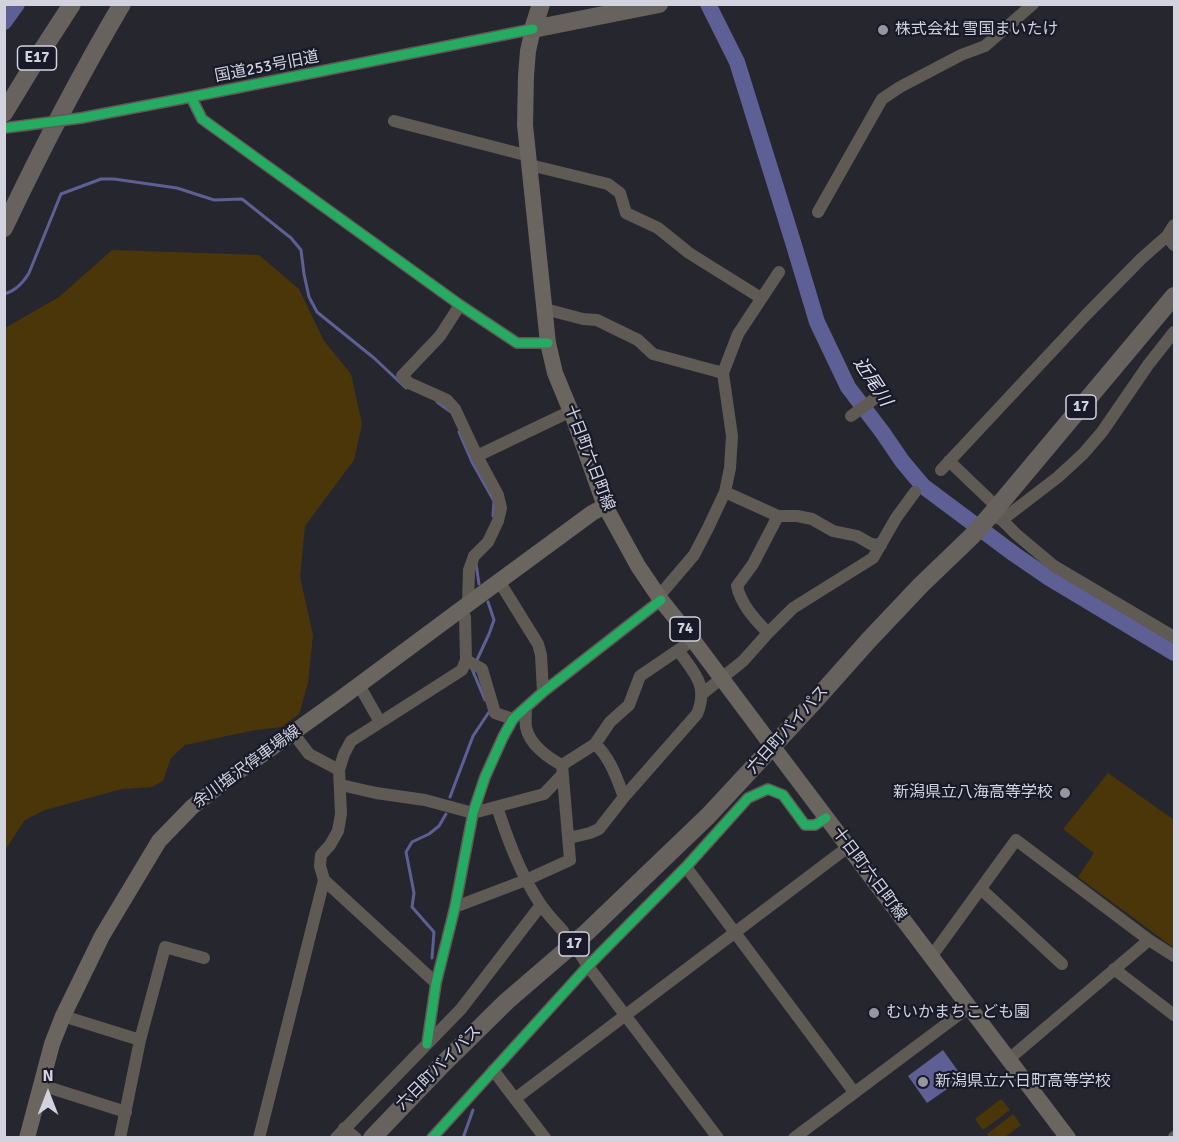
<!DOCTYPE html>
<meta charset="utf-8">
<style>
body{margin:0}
#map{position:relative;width:1179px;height:1142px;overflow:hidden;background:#26262f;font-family:Signika,sans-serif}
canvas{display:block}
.frame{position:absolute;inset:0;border:6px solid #d2d3de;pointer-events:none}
.north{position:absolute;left:18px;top:1064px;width:60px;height:60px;-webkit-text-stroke:4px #181929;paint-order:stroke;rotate:0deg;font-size:16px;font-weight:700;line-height:24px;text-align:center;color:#d2d3de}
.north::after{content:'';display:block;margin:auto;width:21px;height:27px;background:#d2d3de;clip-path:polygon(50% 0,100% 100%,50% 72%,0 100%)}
</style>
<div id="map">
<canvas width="1179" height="1142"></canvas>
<div class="frame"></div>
<div class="north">N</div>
</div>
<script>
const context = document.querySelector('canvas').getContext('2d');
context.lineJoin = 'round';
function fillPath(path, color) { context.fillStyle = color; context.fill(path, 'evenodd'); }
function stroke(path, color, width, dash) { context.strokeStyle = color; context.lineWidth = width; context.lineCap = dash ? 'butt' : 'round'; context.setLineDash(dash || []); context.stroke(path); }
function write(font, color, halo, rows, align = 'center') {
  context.font = font + ' Signika,"Noto Sans JP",sans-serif'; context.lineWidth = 4.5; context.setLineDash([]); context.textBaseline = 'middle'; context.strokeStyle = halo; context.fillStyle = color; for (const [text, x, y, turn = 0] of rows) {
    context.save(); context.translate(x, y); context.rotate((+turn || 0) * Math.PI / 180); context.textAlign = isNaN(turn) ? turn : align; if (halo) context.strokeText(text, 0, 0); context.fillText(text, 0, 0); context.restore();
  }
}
fillPath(new Path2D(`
 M112,250L259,255L299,289L324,341L351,374L362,424L354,460L305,526L300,577L313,635L308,683L299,714L282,727L255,730L185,745L171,758L163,781L152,787L122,789L45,810L25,820L5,850V328L59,297Z
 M1108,773L1174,820V948L1078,877L1094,853L1063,829Z
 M1001,1099L1010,1110L983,1130L975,1119Z
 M1013,1114L1021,1125L1005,1137H989L987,1134Z`), '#4b3609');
fillPath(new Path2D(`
 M943,1050L963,1078L927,1103L908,1076Z`), '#5e5f95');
stroke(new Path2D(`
 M4,294C16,291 23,283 29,273L61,194L101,179H114L177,188L214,200L242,199L291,238L301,250L304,274L309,297L317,312L374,358L406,388
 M437,402L451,412
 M459,432L472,462L494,501L493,516
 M476,564L479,584
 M476,662L489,634L494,620L488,602
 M473,668L472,669L485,700
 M450,797L473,736L489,712
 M432,958L434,932L412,907L414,893L406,852L412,842L429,834L439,826L446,814
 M463,1138L473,1110`), '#5e5f95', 3);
stroke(new Path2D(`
 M708,4L737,62L793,242L817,322L848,387L883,433L902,461L923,486L1014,554L1049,578L1174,653
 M4,22L17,4`), '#5e5f95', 16);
stroke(new Path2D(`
 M191,97L202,119L460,305L517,343H548
 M81,118L191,97L533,29
 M394,121L529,156
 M4,128L28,125
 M530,165L608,184L620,193L626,213L658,228L689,253L761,298
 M818,212L882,99L900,87L961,55L985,46L1033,4
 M1167,236L1174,245
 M460,305L440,336L402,376L409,383L447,400L455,409L477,456L498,495L501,508L498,521L488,542L474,556L469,570L468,604
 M545,309L583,319L597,320L638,340L653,354L723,373
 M851,416L877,397
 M477,456L571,411
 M949,461L997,507
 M941,470L1086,315L1141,259L1167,236L1174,225
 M725,492L778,516H797L812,519L833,531L857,536L871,544L881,545
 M991,515L1002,520L1058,477L1083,454L1102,432L1148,365L1174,332
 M1002,520L1016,534L1054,566L1174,637
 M499,581L538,644L541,655L543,692
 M659,596L694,555L708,528L725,492L730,468L732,436L723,373L738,334L779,272
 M768,633C755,619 741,605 737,586L753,564L778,516
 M466,660L482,669L495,713L513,719
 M359,685L380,722
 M702,694L743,661L768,633L793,608L873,558L896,518L915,492
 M526,707C526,714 525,721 526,727C529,744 548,758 562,765
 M293,733L309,754L339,770
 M595,744L610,722L629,705L640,676L693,640
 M341,785L376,793L425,800L473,813L544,794L562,775
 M497,807C508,840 520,873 539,902C546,913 555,922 563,931
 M569,838L590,833L599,829L624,797L697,714C709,685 694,673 678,650
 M686,867L854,1092
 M981,889L1062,964
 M455,907L526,880L570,860L562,765L595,744C610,757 617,779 624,797
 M579,952L588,966L718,1138
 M931,957L1016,840L1149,940L1174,956
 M1114,969L1174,1015
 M436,983L324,880L320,866L321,855L330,845L338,831L341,814L339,770L344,754L351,741L462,670L466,660L465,617L460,610
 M63,1016L140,1040L120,1138
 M140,1040L165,947L204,958
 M427,1044L436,983L455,907L473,813L485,777L503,737L513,719L543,692L661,600
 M1009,1059L1149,940
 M493,1070L545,1138
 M41,1085L126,1112
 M516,1098L848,847
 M344,1128L356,1138
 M259,1138L324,880
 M336,1138L461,1009L541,905
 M432,1138L588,966L686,867L748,798L768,789L783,795L805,825H815L826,818
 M794,1138L969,1007
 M1174,1138V1137`), '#5f5b54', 12);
stroke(new Path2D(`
 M533,29L528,51L526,76L525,125L548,343L555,373L574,419L605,506L638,566L661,600L693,640L773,747L1068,1138
 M27,1138L52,1044L63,1016L102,936L159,841L192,807L228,779L340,699L460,610L592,513L605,506`), '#6a655f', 16);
stroke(new Path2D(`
 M541,4L533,29L659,4
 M4,113L41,52L72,4
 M4,228C40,152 79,77 122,4
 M372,1138L444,1063L507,1001L586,933L708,816L812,704L868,641L921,585L972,536L988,518L1174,296`), '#67625d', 18);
stroke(new Path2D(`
 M28,125L81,118`), '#5f5b54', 12);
stroke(new Path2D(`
 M191,97L202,119L460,305L517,343H548
 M4,128L81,118L191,97L533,29
 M427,1044L436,983L455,907L473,813L485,777L503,737L513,719L543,692L661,600
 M432,1138L588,966L686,867L748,798L768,789L783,795L805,825H815L826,818`), '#26ab63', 9);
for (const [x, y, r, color] of [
 [883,30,6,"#9696a1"],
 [1065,793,6,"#9696a1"],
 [874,1013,6,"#9696a1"],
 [923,1082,6,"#9696a1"]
]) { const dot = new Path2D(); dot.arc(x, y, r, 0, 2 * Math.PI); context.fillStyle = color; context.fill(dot); stroke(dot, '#181929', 2); }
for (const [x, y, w] of [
 [37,58,39],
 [1081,407,30],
 [685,629,30],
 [574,944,30]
]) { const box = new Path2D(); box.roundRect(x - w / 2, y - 12, w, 24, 4.5); context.fillStyle = '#181929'; context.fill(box); stroke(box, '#d2d3de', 1.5); }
write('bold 15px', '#d2d3de', null, [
 ["E17",37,58],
 ["17",1081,407],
 ["74",685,629],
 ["17",574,944]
]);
write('16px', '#d2d3de', '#181929', [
 ["株式会社 雪国まいたけ",895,30],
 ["新潟県立八海高等学校",1053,793,"right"],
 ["むいかまちこども園",886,1013],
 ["新潟県立六日町高等学校",935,1082]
], 'left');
write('16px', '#d2d3de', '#181929', [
 ["国道253号旧道",267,67,-11],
 ["十日町六日町線",589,458,69],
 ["六日町バイパス",788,730,-48],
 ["余川塩沢停車場線",247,767,-36],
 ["十日町六日町線",869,874,53],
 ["六日町バイパス",439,1068,-45]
]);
write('italic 18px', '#dedff1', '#181929', [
 ["近尾川",872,382,57]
]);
</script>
